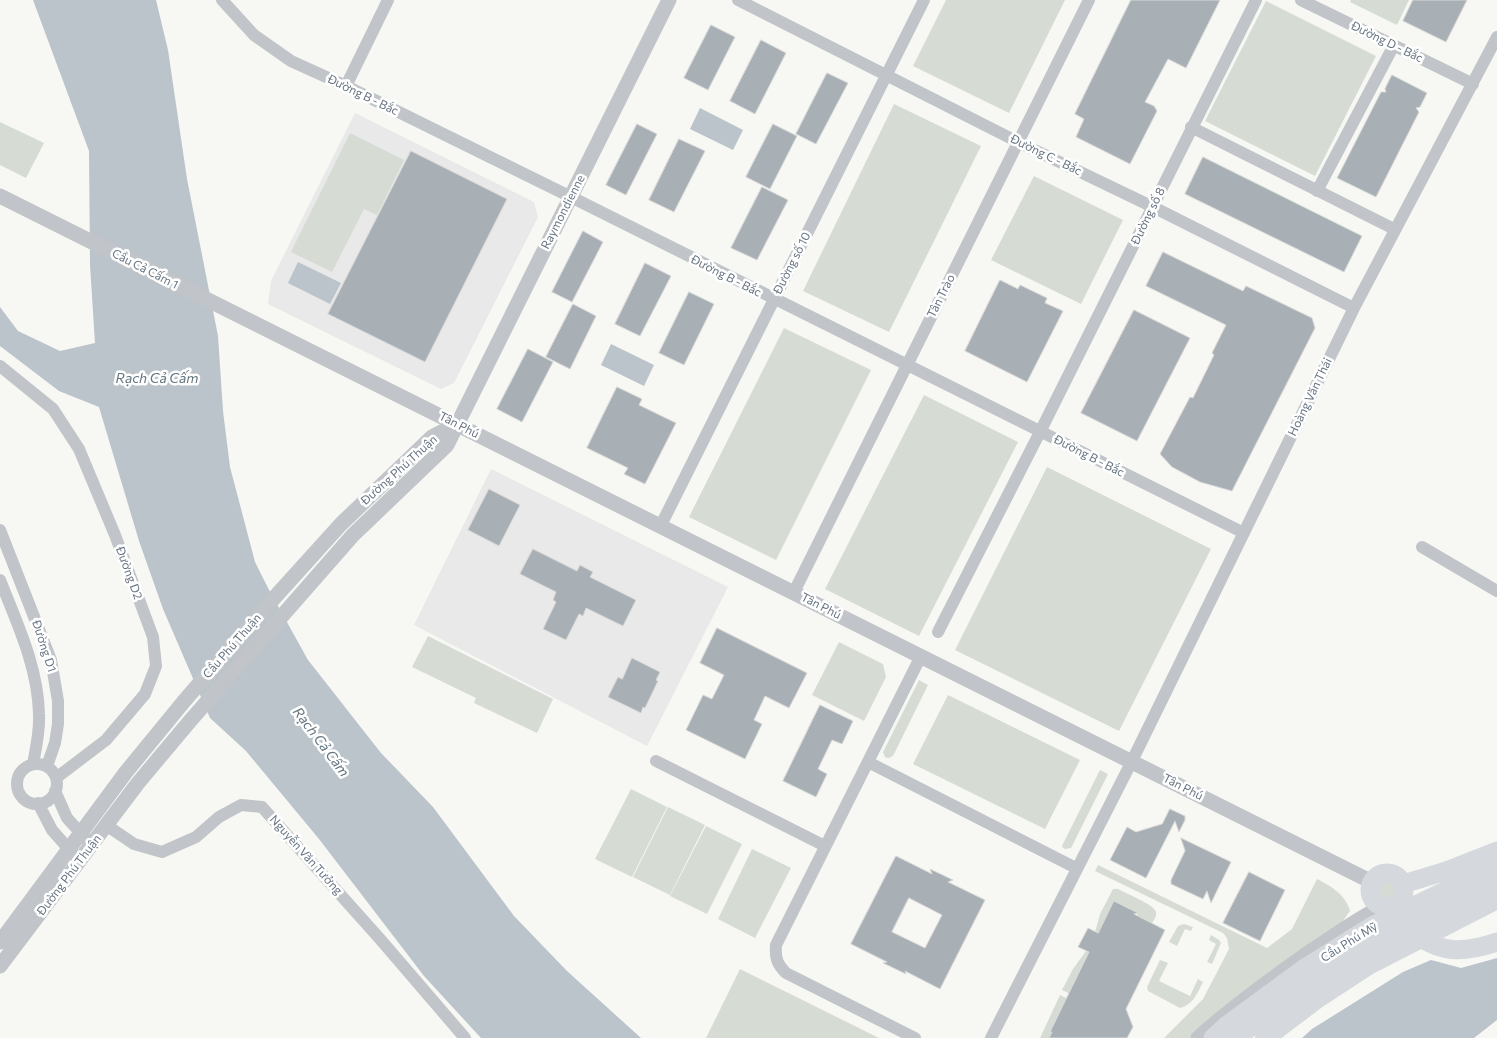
<!DOCTYPE html>
<meta charset="utf-8">
<style>
body{margin:0}
canvas{display:block;background:#f7f7f4}
</style>
<canvas width="1497" height="1038"></canvas>
<script>
const context = document.querySelector('canvas').getContext('2d');
context.lineJoin = 'round';
function fillPath(path, color) { context.fillStyle = color; context.fill(path, 'evenodd'); }
function stroke(path, color, width, dash) { context.strokeStyle = color; context.lineWidth = width; context.lineCap = dash ? 'butt' : 'round'; context.setLineDash(dash || []); context.stroke(path); }
function write(font, color, halo, rows, align = 'center') {
  context.font = font + ' Commissioner,sans-serif'; context.lineWidth = 5; context.setLineDash([]); context.textBaseline = 'middle'; context.strokeStyle = halo; context.fillStyle = color; for (const [text, x, y, turn = 0] of rows) {
    context.save(); context.translate(x, y); context.rotate((+turn || 0) * Math.PI / 180); context.textAlign = isNaN(turn) ? turn : align; if (halo) context.strokeText(text, 0, 0); context.fillText(text, 0, 0); context.restore();
  }
}
fillPath(new Path2D(`
 M355,113L534,202L538,217L454,383L441,389L268,304L271,281Z
 M491,469L728,587L647,746L414,625Z`), '#e8e9e8');
fillPath(new Path2D(`
 M946,0H1065L1009,113L913,66Z
 M1351,0H1409L1397,25L1350,2Z
 M1266,1L1376,56L1315,176L1205,121Z
 M894,104L981,146L889,332L803,291Z
 M0,122L44,143L26,178L0,165Z
 M350,133L404,160L377,215L364,209L332,272L291,252Z
 M1034,176L1123,220L1081,304L991,260Z
 M784,328L871,370L776,560L689,517Z
 M924,395L1018,442L919,636L825,589Z
 M1047,467L1211,549L1119,731L955,650Z
 M428,636L553,699L537,733L474,703L476,698L412,667Z
 M839,642L883,664L886,677L864,721L812,695Z
 M919,680L928,685L894,754C891,758 889,759 885,757L883,752Z
 M948,695L1080,760L1045,829L913,764Z
 M1100,770L1108,774L1071,848L1065,849L1062,847L1063,844Z
 M631,789L667,807L632,877L595,859Z
 M668,807L705,825L670,895L633,877Z
 M706,826L742,844L707,914L670,896Z
 M752,849L791,868L755,938L718,919Z
 M1098,865L1267,948L1292,929L1317,879C1331,886 1346,895 1350,911L1340,925L1191,1038H1164L1203,999L1229,949L1227,938L1223,933L1095,871Z
 M1376 889a11 11 0 1 1 22 0a11 11 0 1 1-22 0Z
 M1113,889H1118C1125,893 1155,905 1156,912C1157,916 1154,920 1152,923L1137,916L1138,913L1114,901L1098,933L1095,932L1100,914Z
 M1184,924L1193,927L1191,931L1185,929L1177,946L1169,942L1178,926Z
 M1211,935L1219,940L1221,943L1212,964L1207,962L1216,944L1209,940Z
 M1086,951L1089,952L1073,984L1081,989L1077,997L1062,990L1073,969Z
 M1160,960L1168,963L1159,981L1190,996L1198,979L1203,982C1198,992 1193,1005 1180,1008L1148,991L1147,987Z
 M740,969L879,1038H706Z
 M1060,995L1068,999L1065,1002L1051,1030L1052,1031L1050,1036L1055,1038H1040Z`), '#d6dcd4');
fillPath(new Path2D(`
 M33,0H156L168,50L187,179L218,336L223,411L230,467L255,562L268,588L308,660L381,753L433,807L514,916L567,971L641,1038H481L424,976L319,839L246,751L210,718L163,609L139,541L99,407L59,391L0,346V307L18,331L60,351L95,343L90,265L89,151Z
 M700,108L743,130L733,150L690,129Z
 M298,262L341,283L330,304L288,283Z
 M611,344L654,365L644,386L601,365Z
 M1497,958V1020L1474,1038H1302L1312,1029L1403,972L1431,960L1461,968Z`), '#bbc4ca');
const building = new Path2D(`
 M1131,0H1220L1186,68L1168,59L1160,74L1145,102L1154,106L1157,111L1130,164L1076,137L1084,119L1075,114Z
 M1413,0H1467L1446,42L1403,21Z
 M711,25L735,37L708,90L684,78Z
 M761,40L786,53L755,114L730,101Z
 M827,73L848,83L816,144L796,134Z
 M1392,75L1427,93L1420,107L1416,108L1419,112L1376,197L1337,178L1381,92H1386L1385,89Z
 M637,124L657,134L626,195L606,185Z
 M773,124L797,136L770,189L746,177Z
 M679,139L705,151L674,212L649,200Z
 M411,151L507,199L425,362L328,314Z
 M1203,157L1362,236L1344,272L1185,194Z
 M762,187L788,200L757,260L731,248Z
 M583,231L603,242L572,302L552,292Z
 M1163,252L1243,291L1246,286L1312,318L1315,328L1232,491L1200,482L1172,467L1160,454L1190,397L1193,398L1214,355L1212,353L1226,325L1146,286Z
 M645,263L671,276L640,336L615,324Z
 M1000,280L1018,289L1020,285L1047,298L1045,303L1063,311L1027,382L965,351Z
 M689,292L714,304L684,365L659,353Z
 M573,304L596,316L570,369L546,357Z
 M1134,310L1190,338L1137,441L1081,413Z
 M528,349L553,362L522,422L497,409Z
 M617,387L642,399L639,405L676,423L645,484L624,474L628,468L587,448Z
 M489,489L520,505L499,546L468,530Z
 M533,549L577,571L580,565L593,572L590,577L636,600L623,626L586,608L583,616L579,614L566,640L543,629L556,602L553,600L556,592L520,574Z
 M717,628L807,673L789,708L765,696L754,720L762,724L745,759L686,730L703,695L712,699L724,675L700,663Z
 M632,658L660,672L656,680L658,681L645,708L643,707L641,713L608,697L618,677L622,679Z
 M820,705L853,721L842,744L832,740L818,769L827,774L816,797L783,781Z
 M1170,809L1185,816V820L1179,832L1175,821L1146,878L1110,860L1127,827L1136,832L1162,824Z
 M1181,838L1231,862L1211,903L1207,891L1203,899L1171,884V880L1185,851Z
 M896,856L932,874L930,869L953,880L948,882L985,900L940,989L905,971L906,974L883,963L887,962L851,944ZM909,898L942,915L925,948L892,932Z
 M1249,872L1285,890L1260,941L1223,923Z
 M1114,901L1138,913L1134,914L1165,930L1126,1009L1133,1027L1127,1038H1049L1052,1032H1050L1089,952L1078,947L1088,928L1098,933Z`);
fillPath(building, '#a8afb5');
stroke(building, '#d8d9d7', 1);
stroke(new Path2D(`
 M222,0L254,35L291,61L346,86L571,197L1244,533
 M738,0L1018,142L1153,207L1354,308
 M1301,0L1473,84
 M346,86L388,0
 M1191,127L1394,229
 M1317,191L1394,45
 M0,366L53,409L79,449L115,535L153,637L156,666L145,694L106,740L56,778
 M661,525L924,0
 M0,530L51,660L58,701V724L55,743L47,766
 M1422,547L1497,591
 M0,580C17,623 38,667 39,714C40,731 36,748 33,764
 M794,592L1089,0
 M938,632L1040,432L1256,0
 M656,761L825,846
 M868,762L1076,868
 M17 784a20 20 0 1 1 40 0a20 20 0 1 1-40 0Z
 M55,791L67,818L87,840
 M38,803L52,830L75,856
 M106,825L134,844L162,852L196,837L219,817L241,805L262,807L380,939L465,1038
 M915,1038L786,973C777,964 775,958 776,945L921,656
 M991,1038L1132,761L1354,308L1497,37`), '#c1c4c8', 12);
stroke(new Path2D(`
 M0,196L1372,882
 M0,942L126,772L185,700L266,607L341,524L432,437L457,424
 M0,966L138,783L190,721L353,535L447,445L669,0
 M1198,1038C1235,1005 1274,977 1314,949C1337,934 1359,918 1383,906`), '#c1c4c8', 15);
stroke(new Path2D(`
 M1370 890a17 17 0 1 1 34 0a17 17 0 1 1-34 0Z
 M1403,884L1446,871L1497,851
 M1410,930C1439,954 1462,954 1497,942
 M1213,1038L1226,1026L1305,968L1372,926L1497,866`), '#d5d8dc', 19);
stroke(new Path2D(`
 M1236,1038C1261,1018 1286,997 1312,980C1371,942 1434,912 1497,881
 M1265,1038L1315,1000L1370,964L1497,899`), '#d5d8dc', 20);
write('12px', '#687583', '#fff', [
 ["Đường D - Bắc",1387,42,26],
 ["Đường B - Bắc",363,95,26],
 ["Đường C - Bắc",1046,155,26],
 ["Raymondienne",563,212,-63],
 ["Đường số 8",1148,216,-64],
 ["Đường số 10",792,263,-63],
 ["Cầu Cả Cấm 1",145,269,27],
 ["Đường B - Bắc",726,276,27],
 ["Tân Trào",941,296,-63],
 ["Hoàng Văn Thái",1310,397,-64],
 ["Tân Phú",459,425,27],
 ["Đường B - Bắc",1089,456,27],
 ["Đường Phú Thuận",399,470,-42],
 ["Đường D2",129,573,70],
 ["Tân Phú",821,606,27],
 ["Đường D1",44,646,72],
 ["Cầu Phú Thuận",232,646,-49],
 ["Tân Phú",1183,787,27],
 ["Nguyễn Văn Tưởng",306,855,48],
 ["Đường Phú Thuận",69,875,-53],
 ["Cầu Phú Mỹ",1349,942,-32]
]);
write('italic 14px', '#64757f', '#fff', [
 ["Rạch Cả Cấm",157,378],
 ["Rạch Cả Cấm",321,742,53]
]);
</script>
